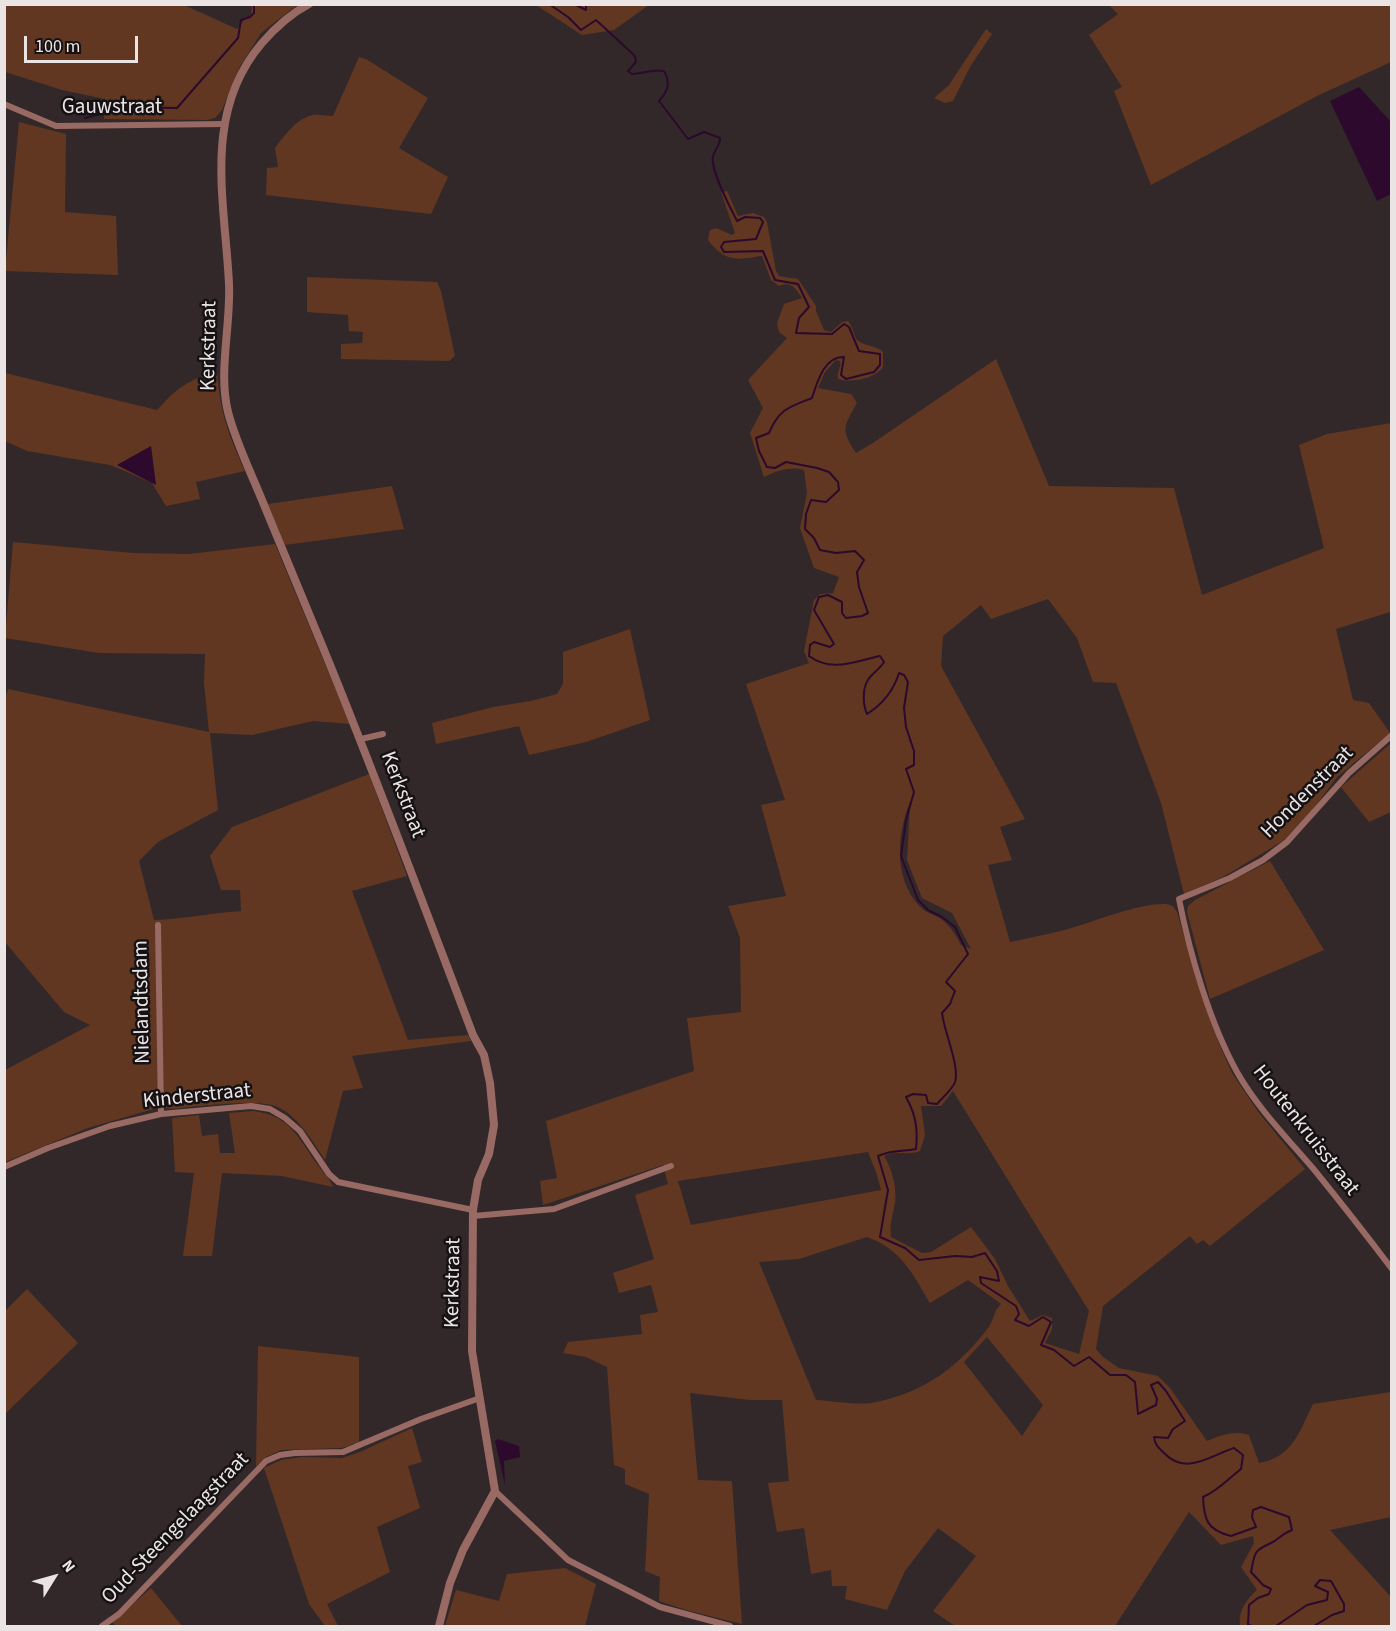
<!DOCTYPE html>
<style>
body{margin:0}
#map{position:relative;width:1396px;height:1631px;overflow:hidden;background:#322829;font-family:"Source Sans 3",sans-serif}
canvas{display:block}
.frame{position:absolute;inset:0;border:6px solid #eae4e5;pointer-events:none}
.north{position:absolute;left:24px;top:1547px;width:60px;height:60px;-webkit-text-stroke:4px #161213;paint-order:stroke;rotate:53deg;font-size:16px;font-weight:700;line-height:24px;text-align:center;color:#eae4e5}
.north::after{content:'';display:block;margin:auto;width:21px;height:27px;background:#eae4e5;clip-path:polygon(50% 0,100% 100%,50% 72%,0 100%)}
.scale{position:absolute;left:24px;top:36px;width:114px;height:27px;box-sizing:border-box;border:3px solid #eae4e5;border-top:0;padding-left:8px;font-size:18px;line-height:21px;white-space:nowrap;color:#eae4e5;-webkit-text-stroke:4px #161213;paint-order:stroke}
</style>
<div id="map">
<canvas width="1396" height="1631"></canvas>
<div class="frame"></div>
<div class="north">N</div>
<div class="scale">100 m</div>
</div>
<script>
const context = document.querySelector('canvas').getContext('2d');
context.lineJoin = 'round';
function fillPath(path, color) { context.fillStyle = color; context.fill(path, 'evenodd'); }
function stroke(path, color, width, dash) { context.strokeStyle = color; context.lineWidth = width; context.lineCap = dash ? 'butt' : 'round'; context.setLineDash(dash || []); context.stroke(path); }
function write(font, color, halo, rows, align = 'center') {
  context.font = font + ' "Source Sans 3",sans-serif'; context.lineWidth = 5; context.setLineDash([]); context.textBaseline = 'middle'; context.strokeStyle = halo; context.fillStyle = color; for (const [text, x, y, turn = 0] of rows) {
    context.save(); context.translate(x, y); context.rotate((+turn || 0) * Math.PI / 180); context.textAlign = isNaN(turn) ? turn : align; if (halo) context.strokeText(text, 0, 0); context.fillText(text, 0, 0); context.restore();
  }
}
fillPath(new Path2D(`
 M5,4L184,5L237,29L244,20L251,15L252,5H297L261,33L239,68L222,110L215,118L207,120L104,119L105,99L62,90L5,72Z
 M536,5H649L614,30L582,35Z
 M1109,5H1391V62L1317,96L1151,185L1114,91L1122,87L1089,35L1118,14Z
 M986,29L992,34L970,67L953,101L945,103L934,98L949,85Z
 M359,57L366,59L428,98L399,148L448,177L431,214L266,195L267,168L278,167L275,148C284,136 297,118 313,115C318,114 327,116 333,116Z
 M19,122L66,134L65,212L116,216L118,275L5,271Z
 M727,191L738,216L753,213L764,217L767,222L776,271L779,276L798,279L816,306V311L824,330L831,332L842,322L848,321C854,327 853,339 860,342C868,347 876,345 883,352V367C874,379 852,383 838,379C836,372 842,368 840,361L836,360L825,372L818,388L851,394L857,403C844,426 840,429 856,453L873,443L996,359L1049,486L1174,488L1202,595L1324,548L1299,445L1327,434L1391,423V616L1390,612L1336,629L1353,700L1369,703L1390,733L1337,777L1311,812L1286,839L1223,877L1184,894L1161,803L1116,683L1093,682L1077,638L1048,599L991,619L981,605L943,636L941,666L1025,819L1000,827L1012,860L988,865L1010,942C1033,937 1056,933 1078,926C1097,920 1157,897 1173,906L1177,912L1198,984L1221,1048L1232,1073L1259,1113L1305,1169L1210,1246L1203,1240L1197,1244L1190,1236L1103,1306L1096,1349L1103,1357L1119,1368L1158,1376L1170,1388L1207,1441C1221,1435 1234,1430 1249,1435L1259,1463C1293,1457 1299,1432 1313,1404L1391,1392V1517L1330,1530L1391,1597V1626H1240C1238,1611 1246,1600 1257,1590L1241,1567L1254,1543L1253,1536L1221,1545L1189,1512L1115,1626H955L933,1611L976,1556L938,1528L905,1571L887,1610L845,1599L847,1586H832L831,1570L811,1574L804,1528L777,1532L768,1483L789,1481L782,1400H750L690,1393L698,1480L732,1481L742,1624L686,1610L659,1601L660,1577L645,1571L649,1494L625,1484V1469L614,1465L607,1367L586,1357L563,1353L568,1342L642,1334L640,1315L658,1312L651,1285L619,1293L613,1273L654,1259L635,1195L668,1184L663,1165L543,1205L540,1181L557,1178L546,1121L694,1071L687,1018L741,1012L740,938L728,906L786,896L761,805L785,800L746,684L809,663L804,651L814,600L820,594L833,593L839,577L814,568L800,528L807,493L804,470C789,466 777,471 764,477L750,433L763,408L748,380L787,338L779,332L777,323L784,304L802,298C795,288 792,281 779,286L771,280L762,256C757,256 753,258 747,258C730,261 718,254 708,240L710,230L716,228L732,235L735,233L721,192ZM910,802L907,860L922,898L952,913L971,949L961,945C955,933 949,924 938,917C933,915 929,913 925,911C893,885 896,836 910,802ZM953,1091L1089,1311L1079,1354L1045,1343L1052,1329V1318L1043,1315L1030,1321L1008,1286L995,1259L971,1227L931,1252L922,1253L891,1237C889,1225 893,1214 895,1203C897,1187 892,1169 884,1156C896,1150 908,1156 920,1151L925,1135L921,1106H941ZM868,1152L876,1172L881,1190L691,1225L678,1181ZM867,1237C902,1250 912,1273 930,1303L968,1280L1001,1304C994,1310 994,1320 988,1328C958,1367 925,1392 876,1402C860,1406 833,1401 816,1400L759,1262L799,1259ZM987,1337L1043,1405L1022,1436L964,1362Z
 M307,277L437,282L441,291L455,356L449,361L341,359V344L362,343L363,332L349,331L348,315L307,312Z
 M217,371C220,412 228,434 245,471L196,482L200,499L166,506L152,483L125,471L110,465L27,451L5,441V373L157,410C178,387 187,381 217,371Z
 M392,486L404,529L285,545L268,504Z
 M13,542L133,553L189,554L275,544L350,724L313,721L252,735L210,733L218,810L158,842L139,861L154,920C183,919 212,913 241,911L240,890H221L210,856L232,827L369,774L407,876L352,891L408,1040L468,1035L471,1041L352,1056L363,1088L343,1091L325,1160C313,1142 300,1119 280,1108C260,1097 196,1107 170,1109L166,1108L164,1095L158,1094L157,1108L88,1128L5,1162V1070L90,1025L64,1012L5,942L4,701L8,689L209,732L204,683L205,654L99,653L5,638Z
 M630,629L650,720L586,742L529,755L519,726L436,744L432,723L493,707L531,701L557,694L563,684V652Z
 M1391,743V812L1369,822L1341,787Z
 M1270,861L1324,950L1210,999L1187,912L1188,906L1195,900Z
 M253,1111C287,1115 296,1133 314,1160C320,1169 329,1177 333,1187L282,1176L222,1173L212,1256H183L194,1173L175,1172L172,1118L199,1115L202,1136L218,1134L220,1153H235L229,1113Z
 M27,1289L78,1343L5,1414V1311Z
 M258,1346L359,1357V1442L342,1448L281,1450L266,1457L256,1466Z
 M412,1428L422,1462L408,1466L420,1508L377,1527L390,1572L327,1604L338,1626H325L309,1604L264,1468L281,1460L302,1457L342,1458L360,1452Z
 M565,1568L596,1584L585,1626H445L456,1590L499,1601L507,1574Z
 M151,1588L182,1626H116L112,1622Z`), '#613721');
fillPath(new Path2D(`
 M1359,87L1391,122V194L1377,201L1330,101Z
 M151,446L156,485L117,465Z
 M498,1439L519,1446L520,1457L504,1461L505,1485L495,1441Z`), '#2c092d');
stroke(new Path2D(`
 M549,4L568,17L581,30L596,20L635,56L636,62L628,71L632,74C644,73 652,69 664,71C671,83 668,91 659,101L688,139L704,132L720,138C720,146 715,149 713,156C710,170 730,207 737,221L745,217L760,218L763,222L756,239L724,242L721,247L724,252L763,251L775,280L798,284L809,307L799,318L796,333L832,334L844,324L849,327L859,351L880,354V365L874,372L846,379L841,375L844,357C824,356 817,383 812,398C789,407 779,409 769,433L756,438L759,451L767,467L775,468L786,462L817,468L829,472L838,482L839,490L826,502L811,500L806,514L805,529L814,538L820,550L836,553L855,551L864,560L857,572L859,587L868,613L862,616L846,618L842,613V602L828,595L819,597L814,610L834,644L830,647L814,642L810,645L809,656C832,673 855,661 880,656L884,662C879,670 872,673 868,680C862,689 863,705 867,714C883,704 893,692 899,673L904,675L908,682L904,708L906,727L914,751V765L906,769L914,792L906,820L901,856L918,900L928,910L942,917L955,927L968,954L946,982L955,991L950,1004L942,1013C944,1032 960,1066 955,1082C952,1090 942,1098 937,1104L928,1103L926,1095L913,1094L906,1097C916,1115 918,1129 916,1149C901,1152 893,1149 878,1156L888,1190L880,1237L905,1248L919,1260L955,1256L972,1257L985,1253L997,1271L999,1281L980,1277L981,1283L1016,1306L1019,1314L1015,1320L1029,1326L1043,1317L1051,1322L1041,1345L1054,1350L1074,1366L1089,1357L1110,1375H1126L1135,1382L1138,1414L1156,1405L1157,1399L1151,1385L1158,1382L1166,1391L1185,1421L1173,1429L1168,1438L1154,1437C1155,1445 1158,1447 1164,1453C1186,1476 1209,1456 1234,1448L1243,1455L1241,1469C1228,1479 1218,1491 1203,1497C1204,1520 1207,1530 1231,1536L1256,1527L1252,1517L1253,1510L1261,1507L1289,1517L1292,1530C1281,1534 1278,1540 1271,1543C1253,1551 1255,1553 1251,1572L1263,1585L1271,1589L1269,1594L1258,1598L1249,1605L1248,1625L1253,1626
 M574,4L586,10V4
 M85,118L128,107L177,108L238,38L241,20L250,17L254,13V4
 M1276,1626L1307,1605L1327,1600L1328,1592L1315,1586L1320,1580L1331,1581L1344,1604V1611L1332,1615L1314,1626`), '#2c092d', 2);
stroke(new Path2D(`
 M4,104L56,126L224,124
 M1392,735L1349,773L1287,842L1263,860L1230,878L1179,899C1190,955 1210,1023 1237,1072C1258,1109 1289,1140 1316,1172C1342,1204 1367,1236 1392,1269
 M361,739L383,734
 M158,925L161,1114
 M4,1167L48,1148L110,1126L161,1114L251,1106L270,1109L285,1118L300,1131L329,1174L338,1182L473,1210
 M473,1216L554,1209L671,1166
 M495,1491L568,1560L660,1607L730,1626
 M102,1626L119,1614L266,1461L280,1455L295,1453L343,1452L421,1419L480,1398`), '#996963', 6);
stroke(new Path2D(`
 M309,4C292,13 275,28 262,43C202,113 225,201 229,284C231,325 218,372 228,412C235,440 251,473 262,500C283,550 303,600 324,650C376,777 424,906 473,1035L484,1055L490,1083L494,1125L489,1154L478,1180L473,1210L472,1351L495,1491L463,1550L450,1583L439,1626`), '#996963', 8);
write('21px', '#eae4e5', '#161213', [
 ["Gauwstraat",112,108],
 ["Kerkstraat",210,346,-89],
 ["Hondenstraat",1308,793,-45],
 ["Kerkstraat",402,795,69],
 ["Nielandtsdam",143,1002,-91],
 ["Kinderstraat",197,1097,-6],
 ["Houtenkruisstraat",1305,1131,52],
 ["Kerkstraat",454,1283,-89],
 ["Oud-Steengelaagstraat",176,1529,-46]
]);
</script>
